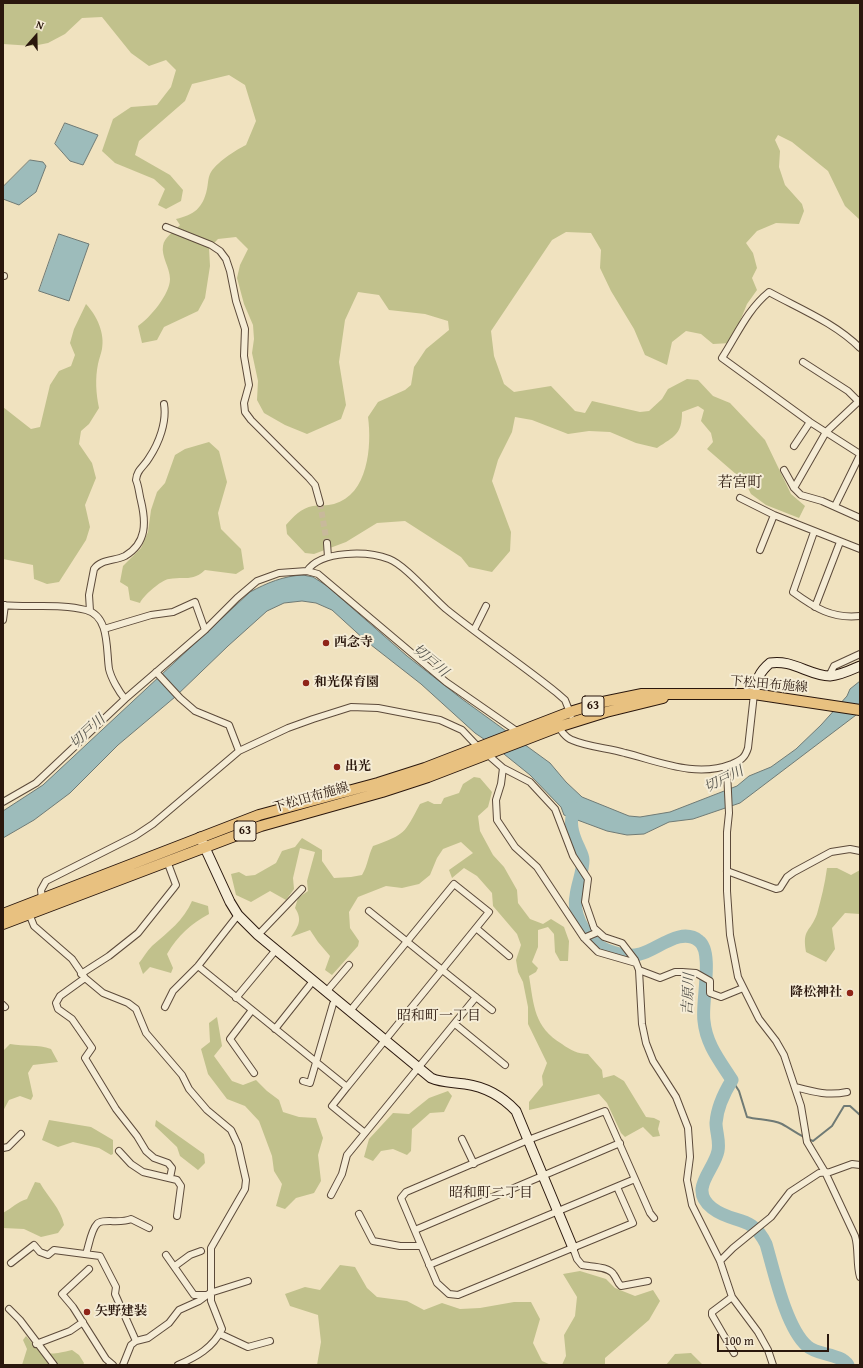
<!DOCTYPE html>
<meta charset="utf-8">
<style>
body{margin:0}
#map{position:relative;width:863px;height:1368px;overflow:hidden;background:#f0e2bf;font-family:"Gentium Book Plus",serif}
canvas{display:block}
.frame{position:absolute;inset:0;border:4px solid #2a170d;pointer-events:none}
.north{position:absolute;left:16px;top:16px;width:40px;height:40px;-webkit-text-stroke:3px #f5ecd5;paint-order:stroke;rotate:20deg;font-size:11px;font-weight:700;line-height:16px;text-align:center;color:#2a170d}
.north::after{content:'';display:block;margin:auto;width:14px;height:18px;background:#2a170d;clip-path:polygon(50% 0,100% 100%,50% 72%,0 100%)}
.scale{position:absolute;left:717px;top:1334px;width:112px;height:18px;box-sizing:border-box;border:2px solid #2a170d;border-top:0;padding-left:5px;font-size:12px;line-height:14px;white-space:nowrap;color:#2a170d;-webkit-text-stroke:3px #f5ecd5;paint-order:stroke}
</style>
<div id="map">
<canvas width="863" height="1368"></canvas>
<div class="frame"></div>
<div class="north">N</div>
<div class="scale">100 m</div>
</div>
<script>
const context = document.querySelector('canvas').getContext('2d');
context.lineJoin = 'round';
function fillPath(path, color) { context.fillStyle = color; context.fill(path, 'evenodd'); }
function stroke(path, color, width, dash) { context.strokeStyle = color; context.lineWidth = width; context.lineCap = dash ? 'butt' : 'round'; context.setLineDash(dash || []); context.stroke(path); }
function write(font, color, halo, rows, align = 'center') {
  context.font = font + ' "Gentium Book Plus","Noto Serif JP",serif'; context.lineWidth = 4; context.setLineDash([]); context.textBaseline = 'middle'; context.strokeStyle = halo; context.fillStyle = color; for (const [text, x, y, turn = 0] of rows) {
    context.save(); context.translate(x, y); context.rotate((+turn || 0) * Math.PI / 180); context.textAlign = isNaN(turn) ? turn : align; if (halo) context.strokeText(text, 0, 0); context.fillText(text, 0, 0); context.restore();
  }
}
fillPath(new Path2D(`
 M3,3H860V220L845,206L828,171L792,142L778,135L775,140L780,151L779,167L785,185L802,204L804,211L799,224L776,223L757,231L746,243L753,253L757,268L752,278L757,290L747,304L731,343L713,344L701,334L686,331L672,342L667,365L645,355L634,329L611,291L600,268L601,250L591,233L566,232L552,240L491,331L494,356L504,384L514,392L551,386L575,411L585,413L592,401L640,412L649,411L662,399L668,389L687,379L698,380L713,396L730,403L765,440L791,494L805,506L799,518L766,505L751,494L745,482L707,449L713,442L711,433L701,421L704,410L698,406L682,412C682,434 675,436 657,448L636,443L610,432L589,431L568,434L532,420L515,417L512,432L498,460L492,481L511,532L510,551L492,572L469,567L461,557L405,521L377,523L346,542L314,554L305,553L287,534L286,525C293,517 301,508 313,506C319,505 327,506 334,504C368,495 372,446 368,417L378,402L405,390L411,385L414,367L426,349L449,330L448,321L425,314L389,310L379,295L358,292L345,320L339,362L346,405L341,419L307,434L285,425L264,413L257,400L258,381L252,353L254,339L253,325L244,304L237,278L240,265L248,249L236,237L218,239L209,248L210,266L205,298L198,311L164,327L157,340L142,343L138,326C150,318 170,294 170,279C170,268 161,256 163,246C164,237 174,232 180,225L176,219C194,215 203,208 207,189C208,185 208,178 210,174C215,163 236,150 246,145L256,121L245,85L229,75L192,84L185,101L139,141L135,155L170,175L183,190L181,201L166,209L158,205L165,189L154,179L115,163L102,151L113,119L131,107L157,105L171,87L176,70L166,60L149,66L131,53L102,17L82,18L65,34L48,43L33,46L3,44Z
 M86,304C97,316 105,333 102,349C101,354 99,359 98,364C95,379 96,393 99,408L89,424L81,431L79,444L92,463L96,478L85,505L90,527L86,540L59,582L47,584L34,579L33,565L3,559V407L31,429L40,427L50,385L59,371L71,366L75,355L70,343L74,329Z
 M209,442L219,451L227,482L218,513L221,529L241,549L244,569L236,574L205,570C192,582 185,576 169,579C161,580 143,596 140,603L130,600L128,587L120,582L123,566L141,548L148,532L151,510L157,492L165,483L175,455L185,449Z
 M474,777L480,778L492,792L488,807L478,816L480,831L493,855L504,867L517,890L518,903L530,919L543,924L551,919L564,927L569,941L568,961H560L555,952L554,934L548,927L538,930V947L532,962L538,968L536,972L529,976C534,1006 534,1027 562,1044C570,1050 578,1054 588,1054L602,1070L603,1078L614,1075L624,1081L646,1117L654,1118L660,1121L658,1129L660,1136L653,1137L643,1127L625,1137L621,1133L607,1103L599,1094L529,1110V1102L543,1085L542,1076L547,1063L528,1024V1007L523,982L518,972L516,960L521,945L517,934L493,906L492,893L477,876L464,868L452,878L449,870L473,853L461,842L443,849L437,858L430,875L419,884L402,888L386,886L358,897L349,912L350,928L359,941L358,946L332,975L325,970L330,956L318,942L310,930L291,937C298,927 303,920 295,908L298,898L308,891L307,881L315,852L300,848L293,878L294,889L286,900L270,891L251,902L236,895L231,874L239,872L246,876L255,875L276,863L282,851L295,847L302,838L322,850V861L334,878L351,877L362,875C368,865 368,856 373,846C406,834 404,834 420,804L428,801L434,804H441L444,798L459,793L463,784Z
 M827,868H837L851,875L860,870V914L845,913L832,928L835,949L826,962L806,952C802,928 810,933 817,914C821,899 825,884 827,868Z
 M192,901L208,906L209,914C191,924 178,935 167,954L173,968L171,973L150,967L143,974L139,963C143,958 147,951 152,946C168,932 184,920 192,901Z
 M217,1017L222,1046L214,1056L232,1081L243,1085L256,1080L267,1091L279,1100L283,1112L299,1117L316,1118L323,1138L318,1155L321,1181L314,1193L296,1198L285,1209L276,1206L282,1184L274,1171L272,1156L259,1121L245,1106L227,1099L208,1074L201,1049L210,1042L209,1023Z
 M10,1044C25,1047 38,1044 51,1049L58,1062L33,1065L28,1073L33,1096L31,1100L20,1096L9,1100L3,1111V1056L4,1050Z
 M448,1091L452,1096L444,1112L430,1113L412,1129L411,1151L407,1155L393,1149L381,1151L373,1161L364,1157L369,1139L393,1113L409,1114L429,1098Z
 M49,1120L91,1127L113,1140V1154L111,1155L99,1148L73,1142L58,1147L42,1140Z
 M156,1120L204,1154L205,1163L198,1170L180,1156L177,1147L155,1126Z
 M35,1182L40,1183C48,1197 61,1209 64,1225L58,1233L41,1237L24,1229L3,1228V1213C12,1208 17,1202 27,1199Z
 M340,1265L355,1267L367,1288L377,1297L407,1301L424,1310L442,1303L460,1309L480,1308L514,1302H531L540,1319L533,1343L542,1361L551,1365H317L321,1342L318,1315L290,1306L285,1294L305,1287L320,1290Z
 M580,1271L606,1279L615,1288L635,1296L653,1290L660,1301L649,1320L605,1358V1365H562L566,1356L564,1335L575,1316L577,1297L563,1274Z
 M26,1336C43,1356 47,1356 72,1350L79,1355L84,1363L83,1365H22L27,1349L23,1340Z
 M691,1353L703,1365H666L675,1354Z`), '#c1c18c');
const water = new Path2D(`
 M65,123L98,135L83,165L70,161L55,144Z
 M30,160L43,162L46,166L36,192L19,205L3,199V187Z
 M59,234L89,244L69,301L39,291Z
 M303,575L313,577L327,586L407,656L462,699L550,763L566,782L582,797L629,816L640,817L670,812L737,786L749,776L771,767L796,749L821,725L847,696L850,689L860,681V712L740,803L693,819L669,822L644,834L627,835L607,831L564,815L561,807L530,775L494,746L475,733L421,684L366,641L332,610L316,603L302,601L284,603L267,611L228,646L175,697L118,745L70,793L34,820L3,838V811L43,785L250,592C267,583 283,576 303,575Z`);
fillPath(water, '#9dbcbb');
stroke(water, '#6f7a75', 1);
stroke(new Path2D(`
 M732,1080L739,1091L747,1117C758,1120 771,1119 782,1124C793,1130 801,1137 813,1141L832,1126L844,1106H850L860,1115`), '#6f7a75', 2);
stroke(new Path2D(`
 M574,808C569,822 572,833 578,846C580,851 583,855 583,860C583,872 577,885 576,896C572,916 588,943 607,950C617,954 630,957 640,954C657,950 681,926 699,941C714,952 701,1003 704,1021C706,1044 720,1061 732,1080C724,1093 717,1108 716,1123C716,1132 720,1141 718,1151C714,1171 688,1189 712,1208C734,1225 751,1213 766,1244C774,1271 786,1328 807,1346C818,1356 840,1353 848,1365`), '#9dbcbb', 13);
stroke(new Path2D(`
 M320,503L327,543`), '#c8b99b', 6, [6, 3]);
const street = new Path2D(`
 M166,227L211,245L220,251L226,259L230,271L236,301L245,329L244,356L249,385L244,403L245,412L251,420L309,478L315,485L320,503
 M3,276H4
 M860,348C835,323 800,309 769,292C747,310 737,335 722,358L810,422L860,454
 M803,362L848,391L859,402
 M794,446L810,422
 M784,470L794,488L801,495L822,501L860,518
 M794,488L826,432L860,400
 M740,498L774,515L860,549
 M835,506L860,455
 M814,532L793,592C815,608 832,619 860,616
 M327,543L328,557
 M760,550L774,515
 M307,571C321,550 368,551 389,559C405,565 431,596 446,609C482,638 521,664 557,693L565,700L571,715
 M3,605C30,608 59,603 86,610C110,616 106,650 109,669C111,678 119,692 125,699
 M815,607L840,542
 M90,611L89,595L94,569C101,559 115,561 125,556C147,543 146,522 141,501C139,494 139,487 136,480C137,469 144,467 149,458C159,443 167,422 164,404
 M3,620L5,605
 M104,629L151,615L173,612L195,602L205,630
 M474,630L486,606
 M156,672L180,698L195,711L229,725L239,751
 M829,676L834,666L860,654
 M558,725C560,730 566,738 572,740C588,747 608,748 625,753C661,762 696,778 732,764C741,760 745,758 748,748L754,694
 M487,754L503,768L530,782L555,809L573,856L588,879L585,902L594,928L604,937L622,943L635,960L639,970L642,1024L646,1043L653,1061L676,1097L688,1128L690,1157L687,1180L692,1205L720,1261L732,1297L758,1332L768,1350L773,1365
 M724,767L727,771L729,813L727,832V891L730,935L738,977L759,1019L776,1041L784,1055L801,1106L807,1142L825,1172L855,1236C859,1249 856,1263 860,1277
 M503,768L501,784L496,800L497,820L515,847L537,867L584,938L598,932
 M3,802L36,783L125,699L205,630L237,598L257,581L279,573L307,571L318,574L446,682L518,732
 M727,871L776,889L780,888L787,877L794,872L831,852L850,849L860,851
 M42,899L41,890L46,881L135,836L153,824L239,751L288,728L313,719L351,707L378,708L440,720L462,730L480,749
 M28,911L34,926L72,959L85,978L103,993L128,1003L136,1009L146,1033L182,1075L189,1089L207,1110L231,1130L238,1145L246,1180L245,1189L211,1248V1301L222,1329C213,1348 196,1357 178,1365
 M369,911L492,1010
 M476,928L509,956
 M258,935L302,889
 M584,938L598,952L636,963
 M198,966L347,1087L489,912L454,884L350,1011
 M639,970L660,978L675,972H682L696,973L710,981V993L721,997L743,988
 M81,974L109,956L138,933L173,889L176,885L167,861
 M85,978L60,996L56,1003L58,1009L72,1019L92,1048L85,1058L116,1109L137,1136L146,1151L154,1158L168,1163L172,1168L170,1178
 M326,992L349,965
 M236,998L275,951
 M3,1005L5,1007
 M165,1007L173,991L198,966L238,915
 M252,1010L230,1039L254,1073
 M455,1024L505,1065
 M275,1029L313,981
 M303,1081L310,1083L333,1004L336,1000
 M347,1087L332,1106L365,1133
 M795,1087C814,1092 828,1096 847,1092
 M462,1139L474,1164
 M3,1148L8,1147L21,1134
 M119,1151L131,1164L143,1172L177,1180L181,1186L177,1216
 M617,1187L633,1223L458,1295L449,1294L437,1283L401,1198L406,1192L528,1140L605,1111L650,1213L654,1218
 M331,1195L342,1174L347,1155L476,997
 M359,1214L373,1241L400,1246H421
 M415,1230L620,1143
 M573,1248L577,1259L582,1265C591,1267 609,1266 614,1275C617,1279 617,1282 621,1286L648,1281
 M86,1254C89,1245 91,1230 97,1224C102,1218 121,1224 131,1219L149,1228
 M166,1255L194,1295H207
 M720,1261L733,1248L771,1217L790,1192L819,1173L830,1172L852,1164L860,1165
 M11,1263L34,1245L40,1252L48,1255L54,1250L100,1256L116,1287L115,1294L136,1341
 M429,1265L635,1179
 M175,1266L190,1255L201,1251
 M89,1269L62,1294L73,1307L106,1359L113,1365
 M732,1297L712,1312V1315L734,1353
 M9,1309L20,1320L54,1365
 M220,1334L248,1347L270,1341
 M36,1344L70,1331L83,1322
 M123,1365L131,1345L136,1341L148,1338L169,1323L179,1310L199,1301L210,1293L248,1281`);
const secondary = new Path2D(`
 M754,694C756,681 759,672 770,663C792,659 810,676 830,676C841,675 851,670 860,666
 M200,837L230,902L238,915L258,935L431,1078C442,1083 453,1082 465,1084C486,1087 502,1096 516,1111L573,1248`);
const primary = new Path2D(`
 M3,914L259,815L378,783L425,768L570,712L603,702L642,694H754L860,710
 M3,924L261,826L382,792L428,777L558,727L606,712L663,698`);
stroke(street, '#5c4a3a', 8);
stroke(secondary, '#2a170d', 11);
stroke(primary, '#2a170d', 12);
stroke(street, '#f5ecd5', 6);
stroke(secondary, '#f5ecd5', 9);
stroke(primary, '#e8c180', 10);
for (const [x, y, r, color] of [
 [326,643,4,"#8f2418"],
 [306,683,4,"#8f2418"],
 [337,767,4,"#8f2418"],
 [850,993,4,"#8f2418"],
 [87,1312,4,"#8f2418"]
]) { const dot = new Path2D(); dot.arc(x, y, r, 0, 2 * Math.PI); context.fillStyle = color; context.fill(dot); stroke(dot, '#f5ecd5', 1.5); }
for (const [x, y, w] of [
 [593,706,22],
 [245,831,22]
]) { const box = new Path2D(); box.roundRect(x - w / 2, y - 10, w, 20, 3); context.fillStyle = '#f5ecd5'; context.fill(box); stroke(box, '#2a170d', 1); }
write('bold 12px', '#2a170d', null, [
 ["63",593,706],
 ["63",245,831]
]);
write('bold 13px', '#2a170d', '#f5ecd5', [
 ["西念寺",334,643],
 ["和光保育園",314,683],
 ["出光",345,767],
 ["降松神社",842,993,"right"],
 ["矢野建装",95,1312]
], 'left');
write('13px', '#2a170d', '#f5ecd5', [
 ["下松田布施線",769,685,5],
 ["下松田布施線",311,798,-16]
]);
write('italic 14px', '#52514a', '#f5ecd5', [
 ["切戸川",430,661,40],
 ["切戸川",88,732,-43],
 ["切戸川",724,780,-26],
 ["吉原川",689,994,-87]
]);
write('14px', '#2a170d', '#f5ecd5', [
 ["昭和町一丁目",439,1016],
 ["昭和町二丁目",491,1193]
]);
write('15px', '#2a170d', '#f5ecd5', [
 ["若宮町",740,483]
]);
</script>
